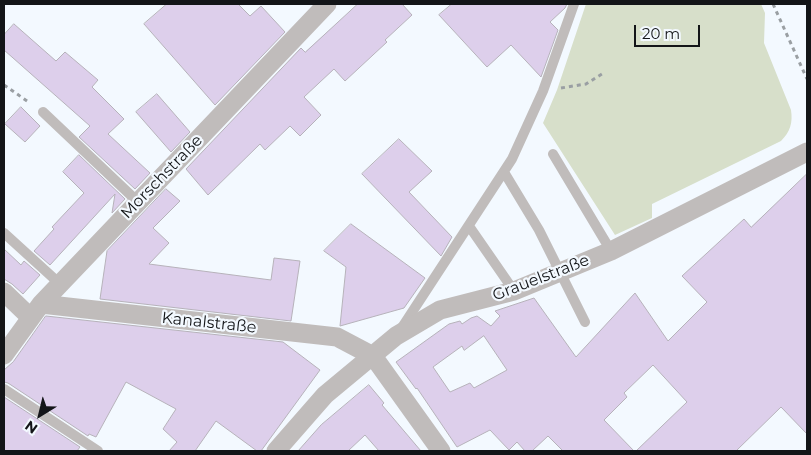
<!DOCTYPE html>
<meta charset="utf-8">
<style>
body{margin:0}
#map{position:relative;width:811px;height:455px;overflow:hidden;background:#f3f9ff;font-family:Montserrat,sans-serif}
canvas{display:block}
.frame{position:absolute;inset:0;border:5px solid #131518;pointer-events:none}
.north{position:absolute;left:15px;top:390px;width:50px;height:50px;-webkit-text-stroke:4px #f3f9ff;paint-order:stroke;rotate:216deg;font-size:14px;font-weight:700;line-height:20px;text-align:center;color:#131518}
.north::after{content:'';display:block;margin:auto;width:18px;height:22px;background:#131518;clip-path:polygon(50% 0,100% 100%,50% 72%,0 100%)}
.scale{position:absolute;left:634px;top:25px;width:66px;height:22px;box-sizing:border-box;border:2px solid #131518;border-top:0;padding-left:6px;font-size:15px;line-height:18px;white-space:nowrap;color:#131518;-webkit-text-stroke:4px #f3f9ff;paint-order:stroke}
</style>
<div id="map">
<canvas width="811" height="455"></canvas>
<div class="frame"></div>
<div class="north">N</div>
<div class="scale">20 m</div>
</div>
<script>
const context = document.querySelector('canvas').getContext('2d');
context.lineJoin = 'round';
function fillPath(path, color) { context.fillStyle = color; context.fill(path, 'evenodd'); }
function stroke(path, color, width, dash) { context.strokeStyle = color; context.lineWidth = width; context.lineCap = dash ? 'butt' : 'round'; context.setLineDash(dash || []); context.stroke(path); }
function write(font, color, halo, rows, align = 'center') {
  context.font = font + ' Montserrat,sans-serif'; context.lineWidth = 4.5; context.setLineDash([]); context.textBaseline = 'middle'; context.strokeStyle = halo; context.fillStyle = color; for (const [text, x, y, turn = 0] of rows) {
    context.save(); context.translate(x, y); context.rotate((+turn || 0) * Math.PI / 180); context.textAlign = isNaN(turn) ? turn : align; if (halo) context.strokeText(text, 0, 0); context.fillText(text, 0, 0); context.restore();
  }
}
fillPath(new Path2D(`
 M586,4H761L765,13L764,43L791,110C793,123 790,132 781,141L652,204V218L615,235L543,123L557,90Z`), '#d7dfca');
const building = new Path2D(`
 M167,4H238L250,16L261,6L285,32L215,105L144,24Z
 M358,4H402L412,15L385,40L387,42L345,81L334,69L304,97L321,115L300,136L290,126L265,150L260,144L208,195L186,169L301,48L305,52Z
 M452,4H567L565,8L550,22L558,30L541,77L511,45L487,67L439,15Z
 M14,24L56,61L65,52L98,80L92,87L124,119L108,134L150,173L135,189L79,137L90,126L4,50V35Z
 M157,94L190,132L171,152L136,112Z
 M21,107L40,126L25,142L5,124Z
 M399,139L432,171L409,192L452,237L441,256L362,174Z
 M79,155L125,199L112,213L115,194L50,265L34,251L54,229L52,227L84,193L63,172Z
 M807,174V434L781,407L736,451H636L687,402L653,365L624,393L627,397L604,420L634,451H563L548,436L532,451H525L517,442L509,450L490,430L457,447L417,388L416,389L396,362L449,324L460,321L462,324L471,318L477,316L491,326L500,316L495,311L534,298L576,357L635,293L668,341L707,302L682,276L744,219L751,227ZM484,336L507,370L474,388L470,383L450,392L433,367L462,346L464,350Z
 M166,189L180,201L153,228L169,243L149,264L271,280L274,258L300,261L291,321L100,299L107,251Z
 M351,224L425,278L404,308L340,326L346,267L324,251Z
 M4,249L21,265L24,261L40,275L23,294L12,284L4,279Z
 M46,316L283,342L320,370L261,451H257L216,421L195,451H169L177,442L163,429L176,409L126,382L96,437L89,434L88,436L8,383L4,382V370L13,362Z
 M369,385L384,403L382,405L421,451H379L365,435L348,451H298L321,425Z
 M4,397L80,447L77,451H4Z`);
fillPath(building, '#ddcfeb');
stroke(building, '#b6b2ba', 1);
stroke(new Path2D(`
 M773,4L807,79
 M4,85L30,103
 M561,88L586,84L602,74`), '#9a9fa3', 3, [4, 4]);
stroke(new Path2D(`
 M43,112L138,202
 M553,154L611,251
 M504,172L539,230L585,322
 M469,226L514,291
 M4,233L60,284
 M401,329L512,159L543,91L574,4
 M4,389L98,451`), '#c0bcbb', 10);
stroke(new Path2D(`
 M4,292L30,317
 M41,304L337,337L373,356L441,451
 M4,355L41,304L327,4
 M276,451L325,395L396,336L440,310L514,291L611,251L807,152`), '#c0bcbb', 19);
write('16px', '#131518', '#f3f9ff', [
 ["Morschstraße",162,177,-46],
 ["Grauelstraße",541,278,-21],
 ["Kanalstraße",209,323,6]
]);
</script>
